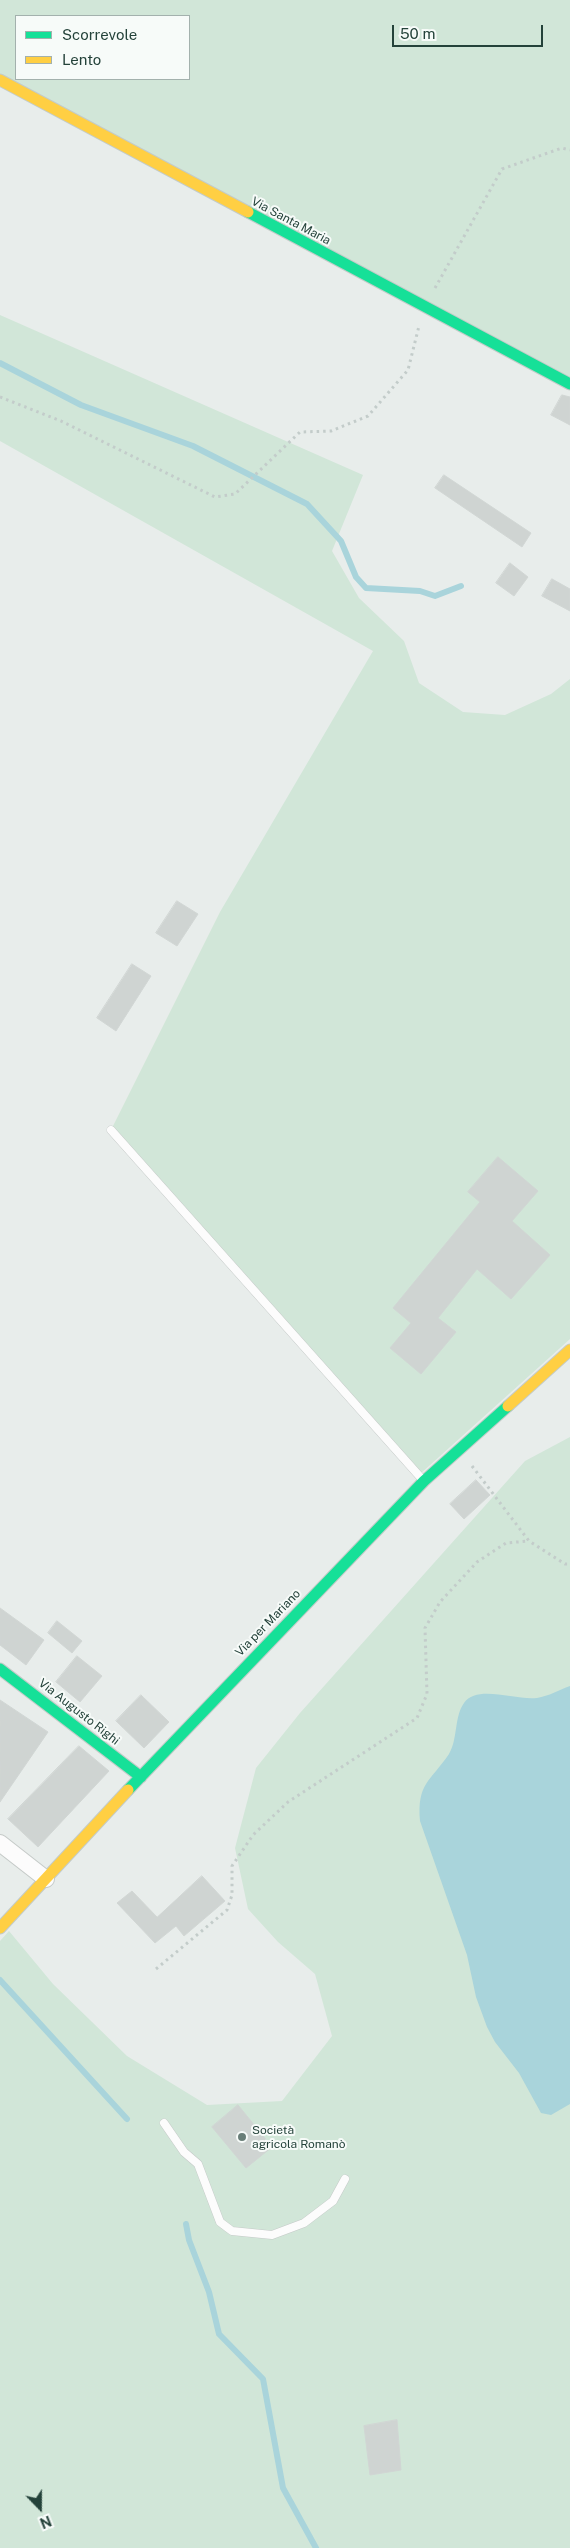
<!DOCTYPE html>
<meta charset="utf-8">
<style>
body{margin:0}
#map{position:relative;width:570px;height:2548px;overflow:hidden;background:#e8edeb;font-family:"Public Sans",sans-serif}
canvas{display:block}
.legend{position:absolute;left:15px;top:15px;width:175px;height:65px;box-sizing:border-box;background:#f7fbf9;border:1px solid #a3b1ad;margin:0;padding:6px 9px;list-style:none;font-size:15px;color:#24423a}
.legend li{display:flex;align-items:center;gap:10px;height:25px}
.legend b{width:25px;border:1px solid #a3b1ad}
.north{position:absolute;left:15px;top:2483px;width:50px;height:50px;-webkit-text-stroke:4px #f7fbf9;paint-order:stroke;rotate:158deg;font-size:14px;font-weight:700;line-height:20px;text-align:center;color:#24423a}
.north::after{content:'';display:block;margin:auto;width:18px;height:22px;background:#24423a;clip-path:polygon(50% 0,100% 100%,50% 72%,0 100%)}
.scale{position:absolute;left:392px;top:25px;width:151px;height:22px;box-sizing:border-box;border:2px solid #24423a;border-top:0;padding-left:6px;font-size:15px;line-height:18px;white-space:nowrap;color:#24423a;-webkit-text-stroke:4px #f7fbf9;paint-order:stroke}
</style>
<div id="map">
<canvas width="570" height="2548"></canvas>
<ul class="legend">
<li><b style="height:6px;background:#16e098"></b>Scorrevole</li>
<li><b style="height:6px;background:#ffcf43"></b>Lento</li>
</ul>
<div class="north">N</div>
<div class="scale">50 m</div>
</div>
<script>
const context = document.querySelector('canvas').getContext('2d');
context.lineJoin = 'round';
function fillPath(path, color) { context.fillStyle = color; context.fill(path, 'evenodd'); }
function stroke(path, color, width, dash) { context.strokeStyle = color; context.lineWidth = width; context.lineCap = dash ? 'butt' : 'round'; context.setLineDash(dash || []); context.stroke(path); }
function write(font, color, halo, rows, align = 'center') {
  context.font = font + ' "Public Sans",sans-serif'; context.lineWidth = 4; context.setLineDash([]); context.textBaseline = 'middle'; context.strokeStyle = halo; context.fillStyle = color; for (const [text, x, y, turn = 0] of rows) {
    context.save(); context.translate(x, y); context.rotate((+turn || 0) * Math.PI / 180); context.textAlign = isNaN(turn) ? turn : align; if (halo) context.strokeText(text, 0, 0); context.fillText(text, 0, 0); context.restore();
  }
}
fillPath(new Path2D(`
 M0,0H570V383L0,79ZM16,16H189V79H16Z
 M0,315L363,475L332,551L359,598L404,641L419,683L463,712L505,715L551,694L570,679V1339L419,1475L111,1130L220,912L373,651L0,441Z
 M570,1437V2548H0V1941L9,1931L53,1984L127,2056L207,2105L282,2101L332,2036L315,1974L278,1942L248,1909L235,1848L256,1768L300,1713L525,1461Z`), '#d1e6d8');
fillPath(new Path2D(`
 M570,1686V2104L551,2115L541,2113L519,2073L495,2042L487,2027L476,1997L467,1955L420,1821C417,1783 430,1782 449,1754C458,1739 454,1717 464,1703C477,1684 517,1701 537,1698C549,1696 559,1690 570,1686Z`), '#a9d4db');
stroke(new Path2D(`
 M0,363L81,405L193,446L307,504L341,541L356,577L366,588L420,591L435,596L461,586
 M0,1980L127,2119
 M186,2224L189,2240L209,2292L219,2334L263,2379L283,2488L316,2548`), '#a9d4db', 6);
const building = new Path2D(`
 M562,395L570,397V425L551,415Z
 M444,475L531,533L522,547L435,488Z
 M510,563L528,577L514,596L496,583Z
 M552,579L570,589V611L542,596Z
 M177,901L198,914L177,946L156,933Z
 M132,964L151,976L116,1031L97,1018Z
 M498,1157L538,1191L512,1221L550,1255L511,1299L477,1269L438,1318L456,1332L421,1374L390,1348L411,1323L393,1308L480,1202L468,1192Z
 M476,1480L490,1495L464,1519L450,1504Z
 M0,1608L44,1640L26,1665L0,1645Z
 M57,1621L82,1641L72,1653L48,1633Z
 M77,1656L102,1676L80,1702L56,1682Z
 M141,1695L169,1722L144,1748L116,1721Z
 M0,1700L48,1732L0,1802Z
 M79,1746L109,1771L38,1847L8,1819Z
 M202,1876L225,1901L184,1936L176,1926L155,1943L117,1903L132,1891L157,1917Z
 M238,2105L272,2147L246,2168L212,2127Z
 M397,2420L401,2470L370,2475L364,2426Z`);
fillPath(building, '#cfd4d2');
stroke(building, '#d1d6d4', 1);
const lane = new Path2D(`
 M111,1130L422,1479
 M164,2123L184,2152L198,2164L220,2222L232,2231L272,2235L304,2223L333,2201L345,2179`);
const street = new Path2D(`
 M0,1843L46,1879`);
const fast = new Path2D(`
 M248,212L570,384
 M0,1669L141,1777
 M128,1790L424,1481L508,1406`);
const slow = new Path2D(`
 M0,80L248,212
 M508,1406L570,1350
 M0,1928L128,1790`);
stroke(lane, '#c5cac8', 9);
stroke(street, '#c5cac8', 18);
stroke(fast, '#c3cbc8', 13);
stroke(slow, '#c3cbc8', 13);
stroke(new Path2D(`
 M435,288L502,169L562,148L570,150
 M0,397L61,421L215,497L235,494L300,432L331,431L368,416L408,370L419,326
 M472,1466L529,1541L565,1564H570
 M156,1969L227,1910L232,1895V1866L253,1835L288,1802L417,1718L427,1694L425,1628L440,1602L477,1562L506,1543L529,1541`), '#c3ccca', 3, [2.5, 4]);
stroke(lane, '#fcfcfc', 8);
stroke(street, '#fcfcfc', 16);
stroke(fast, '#16e098', 11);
stroke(slow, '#ffcf43', 11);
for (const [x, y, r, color] of [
 [242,2137,5,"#697e78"]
]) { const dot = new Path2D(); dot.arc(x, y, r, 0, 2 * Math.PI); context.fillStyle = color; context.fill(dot); stroke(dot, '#f7fbf9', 2); }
write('12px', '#24423a', '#f7fbf9', [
 ["Via Santa Maria",291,221,28],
 ["Via per Mariano",268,1623,-46],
 ["Via Augusto Righi",79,1712,38]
]);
write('12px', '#24423a', '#f7fbf9', [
 ["Società",252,2130],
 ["agricola Romanò",252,2144]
], 'left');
</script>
